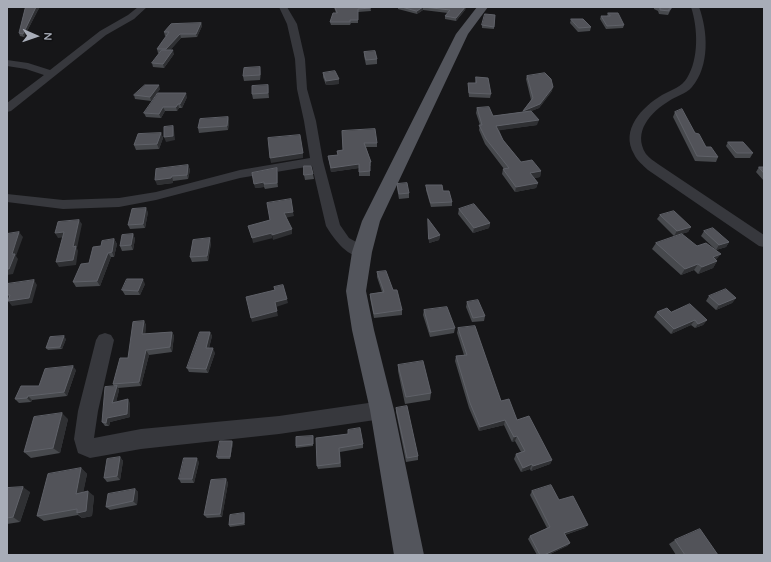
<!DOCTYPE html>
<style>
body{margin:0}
#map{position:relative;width:771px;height:562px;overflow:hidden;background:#161618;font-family:Quicksand,sans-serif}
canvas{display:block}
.frame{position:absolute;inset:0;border:8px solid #a8adb8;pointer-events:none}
.north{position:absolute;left:16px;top:16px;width:40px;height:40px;-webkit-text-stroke:3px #111113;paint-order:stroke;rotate:92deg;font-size:11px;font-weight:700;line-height:16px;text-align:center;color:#a8adb8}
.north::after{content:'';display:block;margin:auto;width:14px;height:18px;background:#a8adb8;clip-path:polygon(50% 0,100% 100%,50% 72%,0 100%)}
</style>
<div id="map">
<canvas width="771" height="562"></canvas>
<div class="frame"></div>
<div class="north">N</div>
</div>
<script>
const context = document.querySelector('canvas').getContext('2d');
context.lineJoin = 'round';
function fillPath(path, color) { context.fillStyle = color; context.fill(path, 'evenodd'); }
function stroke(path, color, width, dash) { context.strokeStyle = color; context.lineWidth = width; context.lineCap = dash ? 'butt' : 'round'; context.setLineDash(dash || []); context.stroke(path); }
fillPath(new Path2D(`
 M138,7H147L134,19L106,35L11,111L7,112V103L44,75L26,69L7,66V60L28,63L50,70L100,31L128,15Z
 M279,7H287L297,24L305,59L307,89L316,121L323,161L340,225L349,238L367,248L370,252L367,256C349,261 334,239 326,226L312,166L240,178L156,200L119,207L63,209L7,202V194L63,200L119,198L156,192L240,170L310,158L304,121L297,89L295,59L287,24Z
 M691,7H699C708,31 710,66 692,87C686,94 676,96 669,101C651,112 632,132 646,154C649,158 654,161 658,164L764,235V247L759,246L648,170C643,165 637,161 634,154C620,130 642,107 662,95C671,90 682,87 687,78C699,59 698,28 691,7Z
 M105,333L111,335L114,340L98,411L94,438L141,429L279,416L382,401L389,404L392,410L389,416L382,419L279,434L141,449L90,458L78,453L74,439L78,411L96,340L99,335Z`), '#37383d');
fillPath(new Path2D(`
 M477,7H488L468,34L380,221L372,252L366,291L374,330L394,410L424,555H394L370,410L352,330L346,291L352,252L362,221L456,34Z`), '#53555c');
fillPath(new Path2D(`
 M25,7H40L38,10L24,37L20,36L19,33L25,9Z
 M334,7H370L371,11L358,12V23H351L350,25H331L330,22L336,13Z
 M398,7H466L465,10L456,21L445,19V16L448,13L423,10L417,14L398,9Z
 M654,7H671V9L668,15L659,14L658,11L654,9Z
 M608,13L624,25L623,28L606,29L600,19L601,16H607Z
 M495,15L494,29L482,28V25Z
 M571,19L591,27L590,31L578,32L570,23Z
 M201,23L202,26L197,37L181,38L170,50L174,54L164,68L153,67L152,63L159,53H158L157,49L167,36H165L164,32Z
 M364,52L377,59V64L366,65L364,56Z
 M261,72L260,80L244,81L243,76Z
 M323,73L339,79V84L326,85L323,77Z
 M527,76L552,91L539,108L531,111L537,125L499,130L503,140L521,162L541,171L540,177L534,178L538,183L536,188L515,192L502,174L503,169H504L485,144L479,130L480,125L476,113L477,108L493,116L522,112L523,111L531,100L526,79Z
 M476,77L491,94L490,98L469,97L468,87V83H475Z
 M160,89L151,101L135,99L134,95Z
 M269,89V98L253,99L252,94Z
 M187,97L182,108H179L177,111H165L161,118L146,117L144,113Z
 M675,112L695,133L706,147L718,157L716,162L695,161L673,117Z
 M228,117L229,121L228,130L199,133L198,128Z
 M342,131L377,143V147H366L371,162V166H370V176H359V168L331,172L328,156L338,155L337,151L343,150Z
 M161,133L163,138L159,149L136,150L134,145Z
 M728,142L753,153L750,158H735L726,146Z
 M188,165L190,170L188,179L173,181V183L157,185Z
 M759,167H764V181L756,172Z
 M278,173V187L265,189L264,187L255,188Z
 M313,174L314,179L305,180L304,175Z
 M397,184L409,193V198L399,199L397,188Z
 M426,185L443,191L452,202V206L431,207L426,190Z
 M459,209L490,223L489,228L473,233L458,214Z
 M148,212L145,228L130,229L128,225Z
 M660,215L691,227L688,232L674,236L657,219Z
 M428,219L440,235L439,240L429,243Z
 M704,231L729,242L726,247L716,250L701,236Z
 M133,234L135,239L133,250L122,251L120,246Z
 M114,239L117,244L114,257H111L100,286L76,287L73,282L89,263L101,246Z
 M211,243L208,261L192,262L190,257Z
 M656,243L697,246L717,261L713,268L698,274L694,270L681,275L652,249Z
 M377,272L393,290L402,310V315L374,318L370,298V294L382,292L377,277Z
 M145,284L140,295H125L122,290Z
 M709,296L736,298L732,303L716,310L706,301Z
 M467,302L485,316L484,321L472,322L466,307Z
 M424,310L455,328L454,333L430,337L423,315Z
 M657,312H671L707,320L703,325L695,328L691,325L671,334L654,317Z
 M144,321L146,325L145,334L172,332L174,336L172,352L149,355L141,386L118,388L119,390L116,402L130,403V417L110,422L109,426H105L102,422L114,386L113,384L128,358Z
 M458,328L501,401L517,420L552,460L550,464L531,471L530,469L521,472L514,459L516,454L521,452L515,441L512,442L504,425L479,431L469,408L455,361L456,356L464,355L457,333Z
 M210,332L212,336L209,348L215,353L208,373L189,372L187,368Z
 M66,339L62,349L48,350L46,348Z
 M398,365L431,393L430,400L405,404L398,371Z
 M76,370L67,396L32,400L31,402L19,403L15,399L39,386Z
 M396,408L418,456V460L406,462L396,412Z
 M68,419L60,453L31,458L24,452Z
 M348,434L363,444V448L340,452L341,467L318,469L317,466Z
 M313,438V446L296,448V446Z
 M232,441L233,443L230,459H218L217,457Z
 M120,457L123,461L120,480L107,482L104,478Z
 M199,462L194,483H181L179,479Z
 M81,468L87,474L83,492L94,496L92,516L82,518L78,515L44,521L37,516Z
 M226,479L228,483L222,517L207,518L204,515Z
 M7,488L30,492L20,522L7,524Z
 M135,489L138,492L137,505L110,510L106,507Z
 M532,491L585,528L565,535L570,543L567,546L548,555H537L528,539L530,536L547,528L530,495Z
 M245,514V525L230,527L229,525Z
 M675,540L718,555H676L669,544Z`), '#47494d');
fillPath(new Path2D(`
 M36,7H40L38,10L24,37L23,34Z
 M423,7V10L417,14V11Z
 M466,7L465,10L456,21V18Z
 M201,23L202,26L197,37L196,34Z
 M180,34L181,38L168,53L166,49Z
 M173,50L174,54L164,68L163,64Z
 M260,67L261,72L260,80Z
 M339,79V84L326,85V81Z
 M159,85L160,89L151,101L150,97Z
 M268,85L269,89V98L268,93Z
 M553,87L552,91L539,108L522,115L523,111Z
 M186,93L187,97L182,108L180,104Z
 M178,104L179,108L177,111L176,107Z
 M163,107L165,111L161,118L159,114Z
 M228,117L229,121L228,130L227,126Z
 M539,120L537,125L495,131L496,126Z
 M173,126L174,130L175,140L166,142L164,137Z
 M161,133L163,138L159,149L157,144Z
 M303,153V158L271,163L270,158Z
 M370,162H371V166H370Z
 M359,164V168L331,172V168Z
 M188,165L190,170L188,179L187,175Z
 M277,168L278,173V187L277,183Z
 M541,171L540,177L529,179L530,173Z
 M172,176L173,181V183L157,185L155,180Z
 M264,182V187L255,188L254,184Z
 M538,183L536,188L515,192L516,187Z
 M146,208L148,212L145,228L143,224Z
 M293,212L294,216L285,218L284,213Z
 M79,220L82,224L77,248L78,251L76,265L59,267L56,262L73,247Z
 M490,223L489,228L473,233L474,228Z
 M691,227L688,232L674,236L677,231Z
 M292,229V234L273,240L272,235Z
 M19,232L23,237L16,256L18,259L13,274L7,275V269Z
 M64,232L67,237L58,238L55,233Z
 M272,233L273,238L253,243L252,238Z
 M133,234L135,239L133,250L131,245Z
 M440,235L439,240L429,243V239Z
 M210,238L211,243L208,261L207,256Z
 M114,239L117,244L114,257L112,252Z
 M729,242L726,247L716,250L719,245Z
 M108,253L111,257L100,286L97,281Z
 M721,254L716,260L713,257Z
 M717,261L713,268L698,274L702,267Z
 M698,264L694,270L681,275L685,269Z
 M143,279L145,284L140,295L138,291Z
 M34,280L37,285L32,303L12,306L8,301Z
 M7,295H10L14,299L7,301Z
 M736,298L732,303L716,310L719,305Z
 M287,299L288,303L276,307L275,302Z
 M277,311L278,316L252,322L251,318Z
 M695,320L691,325L671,334L674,329Z
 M707,320L703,325L695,328L698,324Z
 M144,321L146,325L145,338L142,334Z
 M172,332L174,336L172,352L170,347Z
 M210,332L212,336L208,352L206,348Z
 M64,336L66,339L62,349L60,347Z
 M213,348L215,353L208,373L206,369Z
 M146,350L149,355L141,386L139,382Z
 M73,366L76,370L67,396L64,392Z
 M117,386L119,390L115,407L112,403Z
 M28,396L32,400L31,402L27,398Z
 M128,399L130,403V417L110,422L109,426L106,423L107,418Z
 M62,413L68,419L60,453L53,448Z
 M505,420L504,425L479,431L480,427Z
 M517,436L515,441L512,442L514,437Z
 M232,441L233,443L230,459V457Z
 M120,457L123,461L120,480L117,476Z
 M197,458L199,462L194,483L192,479Z
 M552,460L550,464L531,471L533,466Z
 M532,464L530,469L521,472L523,468Z
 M81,468L87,474L82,499L76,494Z
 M226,479L228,483L222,517L220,514Z
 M23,487L30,492L20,522L13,517Z
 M135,489L138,492L137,505L133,501Z
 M88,491L94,496L92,516L82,518L77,513Z
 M244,513L245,514V525L244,523Z
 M588,525L585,528L561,536L564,533Z
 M570,543L567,546L548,555H544Z`), '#2f3033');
const building = new Path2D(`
 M25,7H36L23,34L19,33L25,9Z
 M335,7H370L371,8L358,9V20H350V22H330L333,13H337Z
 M402,7H465L456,18L445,16L450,10L423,7L417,11Z
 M658,7H671V9H669V11L660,10V8Z
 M608,13H618L624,25L607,26L601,16H610Z
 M485,14L495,15L494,27L482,25Z
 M571,19H583L591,27L579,28Z
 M201,23L196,34H180L166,49H157L169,32H164L171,24Z
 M162,50H173L163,64L152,63Z
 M375,51L377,59L366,60L364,52Z
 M260,67V75L243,76L244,68Z
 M335,71L339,79L326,81L323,73Z
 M545,73L551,79L553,87L540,104L523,111L533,98L527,76Z
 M476,77L488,78L491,94L469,93L468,83H476Z
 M145,85H159L150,97L134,95Z
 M268,85V93L252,94V86Z
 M158,93H186L180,104H178L176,107H163L159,114L144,113Z
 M489,107L493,116L531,111L539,120L496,126L503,140L521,162L532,160L541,171L530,173L538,183L516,187L503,169L509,168L486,139L479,125H482L477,108Z
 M682,109L695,133L699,134L706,147H711L718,157L697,156L675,112Z
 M228,117L227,126L198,128L200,119Z
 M173,126V136L164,137V127Z
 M375,129L377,143H364L371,162H370V171L359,172V164L331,168L328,156L338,155L337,151L343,150L342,131Z
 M161,133L157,144L134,145L138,134Z
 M300,135L303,153L270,158L268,138Z
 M728,142H743L753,153H737Z
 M188,165L187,175L172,176L171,178L155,180L156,169Z
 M304,166H311L313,174L304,175Z
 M759,167H764V173Z
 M277,168V183L264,184V182L254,184L252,173Z
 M407,183L409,193L399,194L397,184Z
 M426,185H442L443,191H449L452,202L431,203Z
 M291,199L293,212L284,213L292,229L272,235V233L252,238L248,226L270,220L267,203Z
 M474,204L490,223L474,228L459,209Z
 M146,208L143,224L128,225L132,209Z
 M674,211L691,227L677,231L660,215Z
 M428,219L440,235L429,239Z
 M79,220L73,247L76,246L73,260L56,262L64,232L55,233L58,222Z
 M713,228L729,242L719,245L704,231Z
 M19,232L12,254H15L9,269H7V234Z
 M133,234L131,245L120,246L122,235Z
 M682,234L697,246L706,243L721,254L713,257L717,261L702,267L698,264L685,269L656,243Z
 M210,238L207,256L190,257L193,240Z
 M114,239L112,252L108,253L97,281L73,282L81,264L89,263L93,247L101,246L102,241Z
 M386,271L393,290H397L402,310L374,314L370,294L384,292L377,272Z
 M127,279H143L138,291L122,290Z
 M34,280L29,298L8,301L10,295H7V284Z
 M283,285L287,299L275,302L277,311L251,318L246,297L275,290L274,287Z
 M726,289L736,298L719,305L709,296Z
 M478,300L485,316L473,318L467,302Z
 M690,304L707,320L698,324L695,320L674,329L657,312L667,308L671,312Z
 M447,307L455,328L430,332L424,310Z
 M144,321L142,334L172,332L170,347L146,350L139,382L113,384L120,358H128L133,322Z
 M475,326L501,401L509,399L517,420L529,416L552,460L533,466L532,464L523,468L516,454L525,451L517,436L514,437L505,420L480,427L470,403L456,356L467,355L458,328Z
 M200,332H210L206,348H213L206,369L187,368Z
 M64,336L60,347L46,348L50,337Z
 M423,361L431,393L406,397L398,365Z
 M73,366L64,392L28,396L27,398L15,399L21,386H39L45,369Z
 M117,386L112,403L128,399L127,414L107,418L106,423L102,422L105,387Z
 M407,406L418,456L407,458L396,408Z
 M62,413L53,448L24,452L34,417Z
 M360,428L363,444L339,448L340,463L317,466L316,438L348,434V430Z
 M313,436V444L296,446V437Z
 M220,441H232L230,457H217Z
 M120,457L117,476L104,478L107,459Z
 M184,458H197L192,479H179Z
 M81,468L76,494L88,491L86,511L77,513V509L37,516L48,474Z
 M226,479L220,514L204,515L211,480Z
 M551,485L559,500L573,496L588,525L564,533L570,543L544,555H540L530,536L550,527L532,491Z
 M23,487L13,517L7,518V488Z
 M135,489L133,501L106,507L108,494Z
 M244,513V523L229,525L230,515Z
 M700,529L718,555H685L675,540Z`);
fillPath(building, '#525359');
stroke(building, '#5f6168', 1);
</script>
